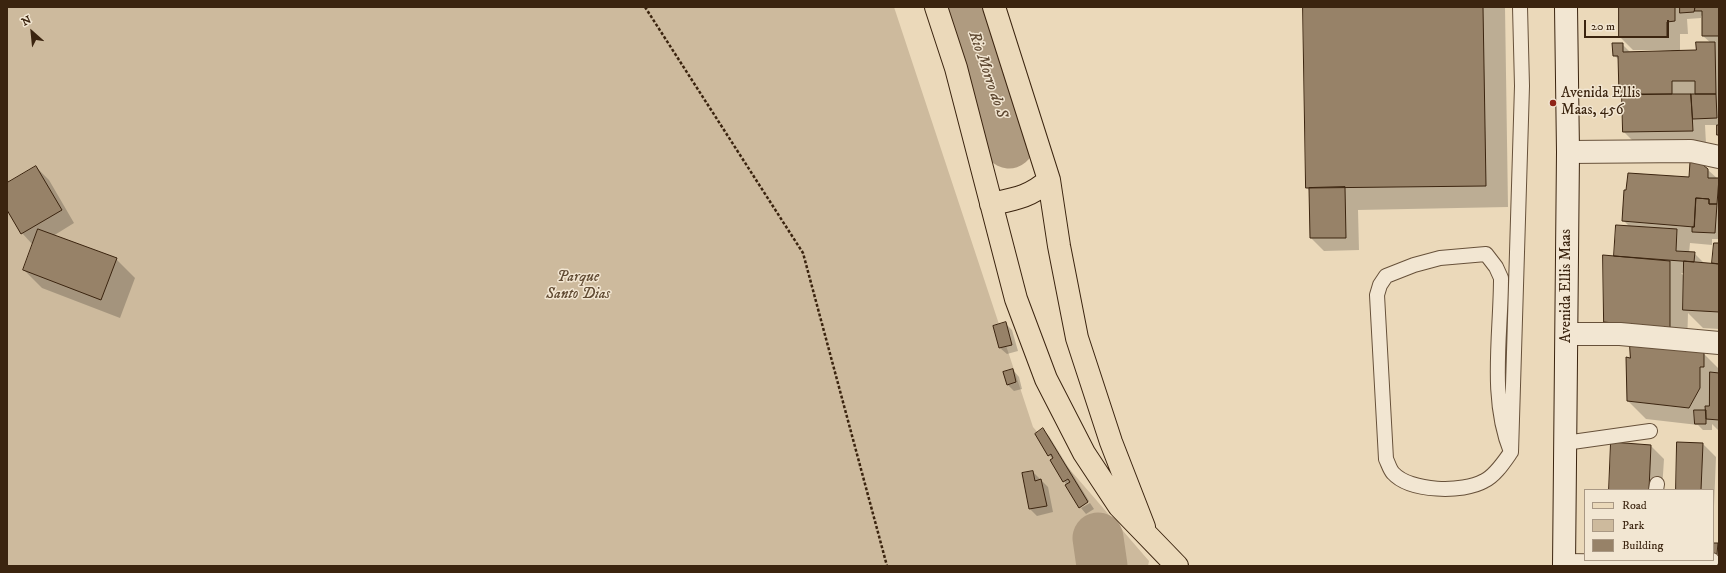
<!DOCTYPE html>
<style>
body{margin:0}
#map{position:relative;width:1726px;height:573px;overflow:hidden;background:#ebd9ba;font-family:"IM FELL DW Pica",serif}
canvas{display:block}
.frame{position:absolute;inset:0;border:8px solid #3b240f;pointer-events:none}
.legend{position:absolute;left:1584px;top:489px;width:130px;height:72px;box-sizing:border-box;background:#f2e6d2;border:1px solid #a99884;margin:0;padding:5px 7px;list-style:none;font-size:12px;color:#3b240f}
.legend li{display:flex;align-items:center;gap:8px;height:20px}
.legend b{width:20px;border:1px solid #a99884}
.north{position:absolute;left:12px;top:12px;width:40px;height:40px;-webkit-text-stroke:3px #f2e6d2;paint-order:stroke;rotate:333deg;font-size:11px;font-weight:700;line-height:16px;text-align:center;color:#3b240f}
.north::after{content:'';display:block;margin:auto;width:14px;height:18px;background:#3b240f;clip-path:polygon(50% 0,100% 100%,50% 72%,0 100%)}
.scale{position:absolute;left:1584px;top:20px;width:85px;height:18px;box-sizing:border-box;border:2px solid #3b240f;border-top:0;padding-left:5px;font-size:12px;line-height:14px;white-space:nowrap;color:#3b240f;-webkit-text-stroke:3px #f2e6d2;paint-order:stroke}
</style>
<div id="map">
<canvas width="1726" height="573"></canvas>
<div class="frame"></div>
<ul class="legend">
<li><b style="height:5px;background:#ebd9ba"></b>Road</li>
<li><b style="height:11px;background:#cdba9d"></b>Park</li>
<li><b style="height:11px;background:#978268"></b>Building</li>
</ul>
<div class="north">N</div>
<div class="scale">20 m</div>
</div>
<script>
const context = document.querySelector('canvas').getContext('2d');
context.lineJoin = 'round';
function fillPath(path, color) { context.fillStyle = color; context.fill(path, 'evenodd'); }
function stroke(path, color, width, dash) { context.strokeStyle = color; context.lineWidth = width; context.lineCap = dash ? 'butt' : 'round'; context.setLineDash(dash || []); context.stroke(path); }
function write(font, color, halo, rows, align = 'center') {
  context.font = font + ' "IM FELL DW Pica",serif'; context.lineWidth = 3; context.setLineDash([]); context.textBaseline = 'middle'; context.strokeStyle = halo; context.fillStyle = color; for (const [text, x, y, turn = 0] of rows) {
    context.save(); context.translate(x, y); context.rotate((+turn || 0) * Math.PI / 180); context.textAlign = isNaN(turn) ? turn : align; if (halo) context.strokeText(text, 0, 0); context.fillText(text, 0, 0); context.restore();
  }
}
fillPath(new Path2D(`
 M7,7H894L1033,427L1149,561L1148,566H7Z`), '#cdba9d');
fillPath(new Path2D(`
 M1304,7H1505L1508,207L1358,210L1359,250L1324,251L1311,238L1310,191L1307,188Z
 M1620,7H1678L1681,10V7H1719V136L1718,125H1705L1706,144L1637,145L1624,132L1623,98L1620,94L1619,60L1614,55L1622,44L1631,53L1672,52L1671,50H1633L1620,37ZM1701,15L1703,18V36L1711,43L1698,51H1680V34H1688L1687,19L1701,18Z
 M36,167L49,180L74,223L53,236L116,259L135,278L120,318L42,288L24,270L33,245L22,233L7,208V184Z
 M1708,170L1719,180V239H1712V245L1690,243L1689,253H1694L1705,264L1715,265L1713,263L1719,244V329L1703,328L1688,313L1687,347L1623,340L1605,322L1615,257L1617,226L1630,227L1624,221L1690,178ZM1681,273H1685V277Z
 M1006,324L1012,330L1018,351L1007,354L1000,348Z
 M1703,353L1719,369V431L1712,424V430H1703L1698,425L1646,419L1628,401Z
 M1013,370L1019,377L1022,389L1014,391L1008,385Z
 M1043,430L1049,436L1089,501L1080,508L1052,460L1053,459L1049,455Z
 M1703,444L1716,457L1714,506L1713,490H1677Z
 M1651,446L1664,459L1662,490H1610Z
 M1033,472L1048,487L1053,512L1037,516L1030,509L1023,474Z
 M1090,503L1094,509L1086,514L1081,508Z
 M1713,544L1719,545V560H1713Z`), '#0003');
stroke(new Path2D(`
 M964,7L1009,143
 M1098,538L1102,566`), '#af9b80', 51);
const building = new Path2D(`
 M1303,7H1483L1486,186L1306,188Z
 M1619,7H1675V21L1667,22V37H1619Z
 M1680,7H1695L1694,12L1680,13Z
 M1695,7H1719V36H1702V11H1695Z
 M1696,42H1715L1716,94H1695V81H1672V94L1619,95L1618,56H1613L1612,43H1623V52L1696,50Z
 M1622,94H1691L1693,131L1623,132Z
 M1691,94H1716L1717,118L1693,119Z
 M1717,125H1719V135H1717Z
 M1698,161L1708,169V178H1719L1717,204H1709V199L1696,198L1694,227L1622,221L1624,190H1626L1628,173L1689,177L1690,162Z
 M36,166L62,210L21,234L7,210V183Z
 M1345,187L1346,238H1310L1309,188Z
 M1696,198L1709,199V204H1717L1715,233L1692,232V227H1694Z
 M1616,225L1677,229L1676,251L1695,252L1694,262L1614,256Z
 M38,229L117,258L101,300L23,270Z
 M1714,243H1719V264L1712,263Z
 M1603,255L1670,261V329L1604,322Z
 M1684,261L1719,264V312L1683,310Z
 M1006,322L1012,345L999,348L993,326Z
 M1630,346L1704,352V367H1700V388L1689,408L1627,401L1626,357L1630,358Z
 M1013,369L1016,382L1007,385L1003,372Z
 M1710,372L1719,373V420L1706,419L1705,406H1709Z
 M1694,410H1706V424H1695Z
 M1043,428L1088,502L1079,508L1065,485L1070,482L1068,479L1063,482L1050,460L1053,458L1051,454L1048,456L1035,434Z
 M1611,442L1651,445L1649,490H1609Z
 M1677,442L1703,443L1701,490H1676Z
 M1033,471L1035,481L1041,479L1047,506L1029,509L1022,473Z
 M1713,543H1718L1717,554H1713Z`);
fillPath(building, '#978268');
stroke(building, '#3b240f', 1);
const lane = new Path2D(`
 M1565,443L1650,431
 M1511,452C1489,398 1501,335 1501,278L1496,267L1486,254L1440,258L1414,265L1386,276L1380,285L1377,295L1386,459C1388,463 1390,470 1393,473C1410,492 1463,493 1484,481C1495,476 1504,462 1511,452L1522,86L1520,7
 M1656,490L1657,484
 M1649,560L1648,566L1712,560`);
const street = new Path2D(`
 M1568,152L1691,151L1719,157
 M1567,334H1620L1719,343
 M1564,565L1649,566`);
const secondary = new Path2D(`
 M1564,566L1568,152L1566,7`);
const primary = new Path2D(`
 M936,7L956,68L1016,299L1046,379L1084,453L1119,506L1177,566
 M994,7L1049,180L1059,246L1077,338L1111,442L1144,527
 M991,204C1015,199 1030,197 1049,180`);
stroke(lane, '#67513a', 16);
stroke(street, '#67513a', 24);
stroke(secondary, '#3b240f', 24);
stroke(primary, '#3b240f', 24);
stroke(new Path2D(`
 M645,7L803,253L887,566`), '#3b240f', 2.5, [3, 2]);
stroke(lane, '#f2e6d2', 14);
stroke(street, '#f2e6d2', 22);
stroke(secondary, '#f2e6d2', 22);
stroke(primary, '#ebd9ba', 22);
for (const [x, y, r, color] of [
 [1553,103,4,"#8f2418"]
]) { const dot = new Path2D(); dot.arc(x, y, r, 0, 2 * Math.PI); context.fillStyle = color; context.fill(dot); stroke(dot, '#f2e6d2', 1.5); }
write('15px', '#3b240f', '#f2e6d2', [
 ["Avenida Ellis",1561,94],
 ["Maas, 456",1561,111]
], 'left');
write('italic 15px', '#604a32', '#f2e6d2', [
 ["Parque",578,278],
 ["Santo Dias",578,295]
]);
write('15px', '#3b240f', '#f2e6d2', [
 ["Avenida Ellis Maas",1567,286,-90]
]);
write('italic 16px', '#5e4831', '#f2e6d2', [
 ["Rio Morro do S",987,75,71]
]);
</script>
